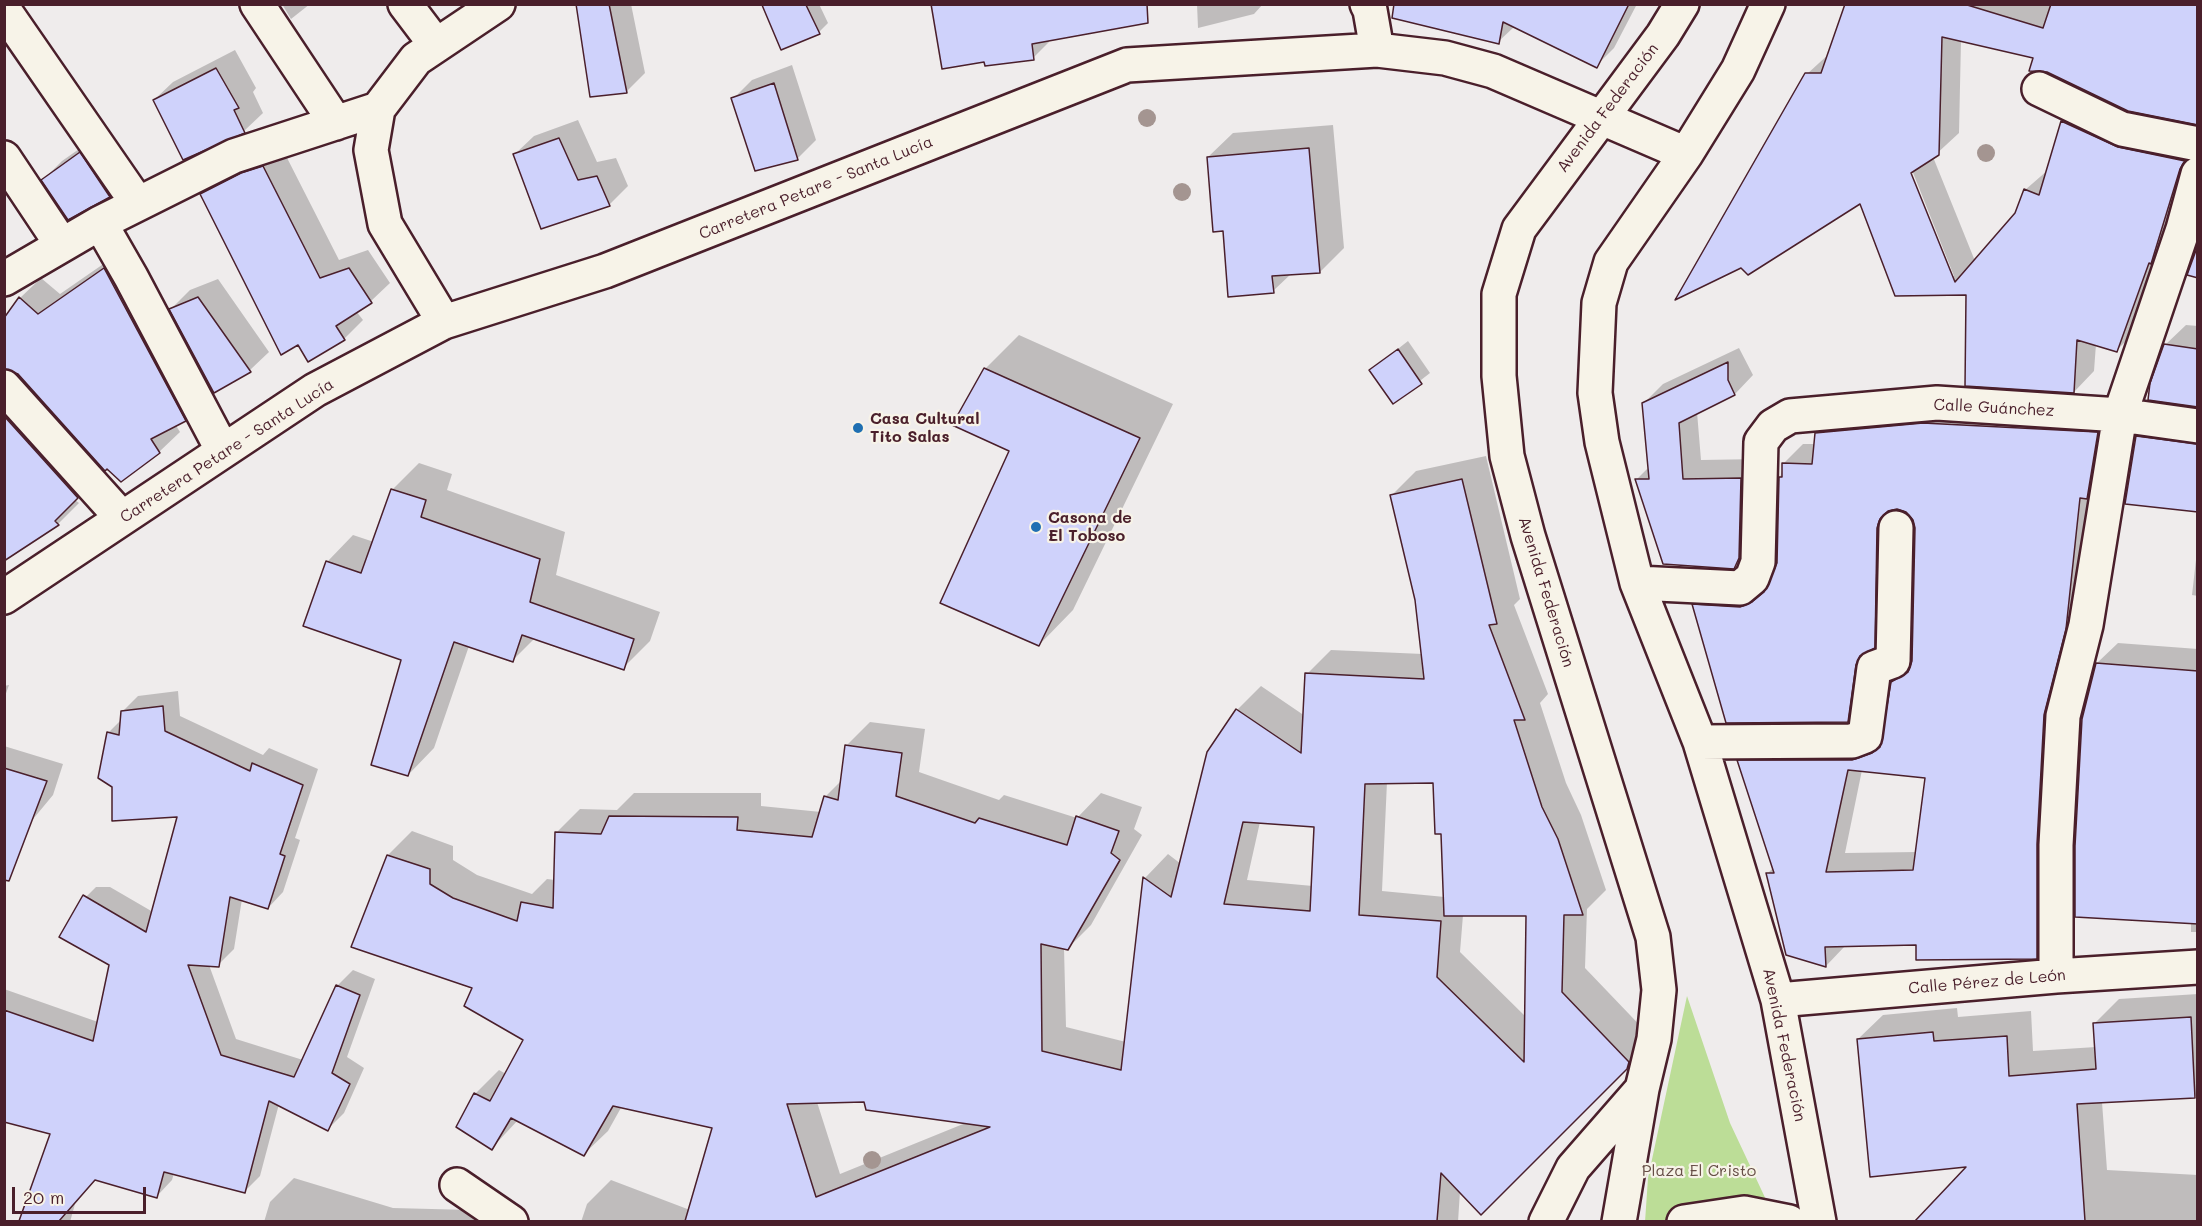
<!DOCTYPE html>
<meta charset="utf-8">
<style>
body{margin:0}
#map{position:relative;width:2202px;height:1226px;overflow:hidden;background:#efecec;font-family:Mali,sans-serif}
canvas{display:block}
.frame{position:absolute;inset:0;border:6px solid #4a1f2b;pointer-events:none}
.scale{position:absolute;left:12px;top:1187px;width:134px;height:27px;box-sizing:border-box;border:3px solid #4a1f2b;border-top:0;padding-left:8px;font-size:18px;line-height:21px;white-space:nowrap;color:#4a1f2b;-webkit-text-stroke:4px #f7f3e8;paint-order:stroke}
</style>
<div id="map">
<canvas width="2202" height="1226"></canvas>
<div class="frame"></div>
<div class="scale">20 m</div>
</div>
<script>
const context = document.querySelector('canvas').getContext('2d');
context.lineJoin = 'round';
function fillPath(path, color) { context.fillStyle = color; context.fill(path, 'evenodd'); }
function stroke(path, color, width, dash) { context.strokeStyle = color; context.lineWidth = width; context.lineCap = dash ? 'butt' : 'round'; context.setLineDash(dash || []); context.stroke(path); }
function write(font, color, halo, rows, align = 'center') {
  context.font = font + ' Mali,sans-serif'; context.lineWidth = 4.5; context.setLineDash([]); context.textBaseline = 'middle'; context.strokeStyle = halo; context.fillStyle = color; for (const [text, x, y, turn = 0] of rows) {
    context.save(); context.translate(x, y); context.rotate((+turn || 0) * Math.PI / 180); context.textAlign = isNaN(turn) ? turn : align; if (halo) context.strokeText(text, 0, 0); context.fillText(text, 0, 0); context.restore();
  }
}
fillPath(new Path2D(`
 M1687,996L1730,1123L1776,1221L1645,1222L1648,1178Z`), '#bcdd97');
fillPath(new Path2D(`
 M282,4H310L291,19Z
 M578,4H631L645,73L626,92Z
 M764,4H819L828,23L819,32L782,48Z
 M932,4L1049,40V42L1033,58L985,60Z
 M1197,4H1263L1254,14L1198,28Z
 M1423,4H1637L1614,48L1596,66L1515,26L1498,42Z
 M1847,4H2198L2035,57L1961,40L1959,133L1933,157L1975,261L2016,214L2025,190L2048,170L2063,121L2083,101L2198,139L2167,246L2137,330L2116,351L2096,344L2094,371L2074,392L1967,293L1861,202L1807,74L1830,53ZM1910,165L1954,276H1950L1907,166Z
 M235,50L256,88L253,92L263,113L244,131L184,159L154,100L173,82Z
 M792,65L816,140L797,159L733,99L752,80Z
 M578,120L597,162L616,158L628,186L610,204L542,227L515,154L534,136Z
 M1333,125L1344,248L1320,272L1291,274L1273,291L1224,229L1208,157L1233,133Z
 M99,135L128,177L109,196L68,218L43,180L62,161Z
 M282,148L339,260L368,250L390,283L371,301L356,311L363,320L344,339L202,194L221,176Z
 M125,249L205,399L185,419L175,424L180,432L159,452L6,368L10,379L98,476L75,500L79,503L58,524L4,560V321L20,298L41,278L60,294Z
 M218,279L269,352L250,370L214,391L171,309L190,290Z
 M2186,325L2198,326V407L2150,399L2165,345Z
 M1019,335L1173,404L1073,610L1039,645L1011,450L985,369Z
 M1408,341L1430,373L1394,401L1371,370Z
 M1739,348L1753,375L1735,394L1697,412L1701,460L1760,459L1752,548L1733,567L1636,480L1649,467L1644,403L1663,384Z
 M2117,413L2098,487L2056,938L2037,957L1917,944L1845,946L1826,966L1767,874L1774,867L1739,761L1758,742L1873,741L1885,737L1893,682L1913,662L1916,528L1914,519L1907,511L1896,508L1893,627L1874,646L1867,701L1847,721L1694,605L1713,586L1761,588L1771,584L1778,563L1780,478L1784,463L1803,444H1815L1816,433L1836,414ZM1862,770L1926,776L1917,852L1845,853Z
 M2157,416L2198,422V510L2137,437Z
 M1486,456L1520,599L1514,605L1548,694L1540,703L1566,783L1581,815L1606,890L1587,909L1585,968L1652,1038L1651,1044L1481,1212L1460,1191L1458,1222H581L587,1204L611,1180L690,1210L714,1127L622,1106L608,1131L584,1154L518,1120L492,1148L475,1094L499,1070L506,1074L525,1039L474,987L353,946L388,855L412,831L453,846V860L477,875L532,894L547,879L555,880L556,833L580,809L617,810L634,793H761V806L821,812L826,796L842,780L846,746L870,722L925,729L919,772L999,800L1004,795L1077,818L1101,793L1142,807L1134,829L1142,835L1091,925L1067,949L1064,948L1066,1027L1126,1042L1145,878L1168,854L1181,864L1237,710L1261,686L1305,716L1307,674L1331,650L1423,654L1417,600L1392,495L1416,471ZM1434,781L1443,832L1445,897L1382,891L1387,782ZM1260,822L1316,826L1313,886L1247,880ZM1528,914L1526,1017L1460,952L1463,915ZM865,1101L968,1122L840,1174L817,1102Z
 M419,463L452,474L447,490L565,532L556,575L660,612L650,641L623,668L535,638L512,661L469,646L434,748L408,775L403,659L327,562L353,535L374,542L393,489Z
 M2198,542V596L2192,595Z
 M2118,643L2198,649V932H2191V922L2097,663Z
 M9,685L4,699V686Z
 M178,691L180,716L263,755L269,748L318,769L295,838L300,840L283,892L268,908L242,899L234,949L218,965H209L236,1039L303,1060L337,986L353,970L375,979L347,1057L364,1068L344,1113L328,1129L279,1104L260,1176L245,1191L174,1173L172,1180L157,1196L96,1179L75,1204L70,1222H18L52,1133L4,1121V989L98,1022L110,964L80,903L96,887H110L153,912L179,815L113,786L108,733L121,720L122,712L138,696Z
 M4,746L63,764L53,795L29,824L4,826Z
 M2198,994V1094L2194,1097L2102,1102L2107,1170L2198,1175V1222H1917L1969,1166L1858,1039L1883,1015L1957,1008L1958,1017L2031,1011L2033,1051L2096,1047L2095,1023L2119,999Z
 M294,1178L393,1208L471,1210L485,1196L533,1222H264L270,1202Z`), '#0003');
const building = new Path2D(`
 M576,4H609L627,93L590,97Z
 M931,4H1147L1148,23L1032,44L1034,60L985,66L984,62L942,69Z
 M1394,4H1629L1597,68L1503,22L1499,44L1392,18Z
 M1845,4H1964L2043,28L2051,4H2198V125L2128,111L2047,72L2029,71L2033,58L1942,37L1939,155L1911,173L1955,282L2015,213L2024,189L2039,195L2061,121L2118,147L2185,161L2180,169L2151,264L2149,263L2117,352L2077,340L2074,393L1965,386L1966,295L1895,296L1860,204L1748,275L1741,268L1675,300L1805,73H1821Z
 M762,5H806L820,34L781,50Z
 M216,68L239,108L234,110L245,133L183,160L153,100Z
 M774,83L798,160L755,171L731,98Z
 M559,138L578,180L597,176L610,206L541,229L513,154Z
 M1309,148L1320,273L1272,276L1274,293L1228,297L1223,231L1213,232L1207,157Z
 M80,152L110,197L68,220L41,180Z
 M263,166L320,278L349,268L372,303L336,326L345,340L308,362L298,345L281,355L200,194L241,173Z
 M2198,245V278L2187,275Z
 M104,268L186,421L151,439L160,453L121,482L107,469L105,471L18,374L4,369V318L19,297L38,314Z
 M198,297L251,372L214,393L169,309Z
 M2164,344L2198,349V407L2148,400L2150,383Z
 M1398,349L1422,384L1393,404L1369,370Z
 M1728,362V380L1735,395L1679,423L1683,479L1741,478L1739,558L1734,569L1663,564L1635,479H1649L1642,403Z
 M984,368L1140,438L1039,646L940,603L1009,451L952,425Z
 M4,416L78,498L55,521L59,525L4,561Z
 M1923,423L2098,432L2087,499L2080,498L2066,629L2044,715L2037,844V959L1916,960V945L1825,947L1826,967L1786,955L1766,873H1774L1737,760H1852L1872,753L1880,747L1891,682L1908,672L1912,661L1915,528L1913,520L1906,512L1897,509L1888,511L1880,519L1877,528L1875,648L1860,656L1856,665L1848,722L1726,723L1692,604L1740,607L1752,602L1764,592L1777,563L1779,477H1782V463L1812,464L1815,433ZM1848,770L1925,778L1913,870L1826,872Z
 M2136,436L2198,444V512L2125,504Z
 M1462,479L1497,624L1489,625L1525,720H1514L1542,807L1558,839L1583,915H1564L1562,992L1629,1062L1627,1069L1481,1215L1441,1173L1437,1221H685L712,1128L613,1106L584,1156L511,1118L492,1150L456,1127L474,1093L490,1101L523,1040L464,1006L472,988L351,947L387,855L430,869V884L453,898L517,921L521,902L553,908L555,832L601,834L609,816L738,817L737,830L812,837L824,796L838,800L845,745L902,753L896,796L975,823L979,818L1067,845L1076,816L1119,831L1111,853L1120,860L1068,950L1041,944L1042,1051L1121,1070L1143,877L1171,897L1207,752L1236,709L1301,753L1305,673L1424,679L1415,600L1390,495ZM1433,783L1435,834H1441L1444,916H1526L1524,1062L1437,977L1441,921L1359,915L1365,784ZM1243,822L1314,827L1310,911L1224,904ZM864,1102L866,1110L990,1127L816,1197L787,1104Z
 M391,489L426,500L421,517L540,559L530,602L634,639L624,670L522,635L513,662L454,642L408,776L371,765L401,660L303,626L326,561L361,573Z
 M2096,663L2198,671V924L2075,917V846L2082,719Z
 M163,706L165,731L250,771L252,763L303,785L280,854L285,856L268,909L230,897L219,967L188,965L221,1055L294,1077L336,985L360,995L332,1073L350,1084L328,1131L269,1101L245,1193L164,1172L157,1198L95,1180L59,1221H19L50,1134L4,1122V1010L93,1041L109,965L59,937L83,895L146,932L177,817L112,821V787L98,778L107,732L119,735L121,711Z
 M4,768L47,781L9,881L4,880Z
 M2191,1017L2195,1098L2077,1104L2085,1221H1915L1966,1167L1870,1177L1857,1039L1933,1032L1934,1041L2007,1036L2009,1076L2096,1069L2093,1023Z`);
fillPath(building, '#cfd2fb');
stroke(building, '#4a1f2b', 1.5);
const minor = new Path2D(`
 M257,4L336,123
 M405,4L436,45
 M1367,4L1370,10L1377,50
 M1768,4L1738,70L1686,154L1611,262L1599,303L1595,393L1602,442L1637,583L1700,742L1778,1000L1819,1222
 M4,10L138,204
 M2039,89L2122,129L2198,144
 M4,158L62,245
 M100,223L131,277L223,451
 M4,279L100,223L234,156L378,109
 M444,322L385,224L371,150L378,109L416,59L498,4
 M4,387L122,518
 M1637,583L1740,588L1752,578L1758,562L1761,442L1773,426L1790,416L1937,403L2120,415L2198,426
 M4,597L315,390L444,322L605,271L1127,65L1377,50L1445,58L1493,71L1686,154
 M1700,742L1852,741L1865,736L1874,668L1893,661L1896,528
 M2056,976V845L2063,716L2086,625L2120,415L2183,229L2198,174
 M1778,1000L2056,976L2198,967
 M457,1185L511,1222
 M1546,1222L1573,1168L1642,1089
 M1619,1222L1642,1089L1654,1039L1659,990L1653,937L1528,536L1507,456L1499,376V294L1519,229L1663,35L1682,4
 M1684,1222L1744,1213L1789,1222`);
stroke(minor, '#4a1f2b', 38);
stroke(minor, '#f7f3e8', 33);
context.fillStyle = '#a49591';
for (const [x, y] of [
 [1147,118],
 [1986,153],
 [1182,192],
 [872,1160]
]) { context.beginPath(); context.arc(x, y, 9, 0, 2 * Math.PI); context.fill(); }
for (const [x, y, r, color] of [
 [858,428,6,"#1f6fb2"],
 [1036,527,6,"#1f6fb2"]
]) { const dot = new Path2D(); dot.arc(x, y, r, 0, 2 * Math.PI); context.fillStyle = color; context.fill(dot); stroke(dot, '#f7f3e8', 2); }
write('16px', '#4a1f2b', '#f7f3e8', [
 ["Avenida Federación",1608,108,-53],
 ["Carretera Petare - Santa Lucía",816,188,-22],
 ["Calle Guánchez",1994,408,3],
 ["Carretera Petare - Santa Lucía",227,451,-33],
 ["Avenida Federación",1546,592,73],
 ["Calle Pérez de León",1987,982,-5],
 ["Avenida Federación",1784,1045,78]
]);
write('bold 16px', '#4a1f2b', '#f7f3e8', [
 ["Casa Cultural",870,419],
 ["Tito Salas",870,437],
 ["Casona de",1048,518],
 ["El Toboso",1048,536]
], 'left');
write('16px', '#664e46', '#f7f3e8', [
 ["Plaza El Cristo",1699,1171]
]);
</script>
